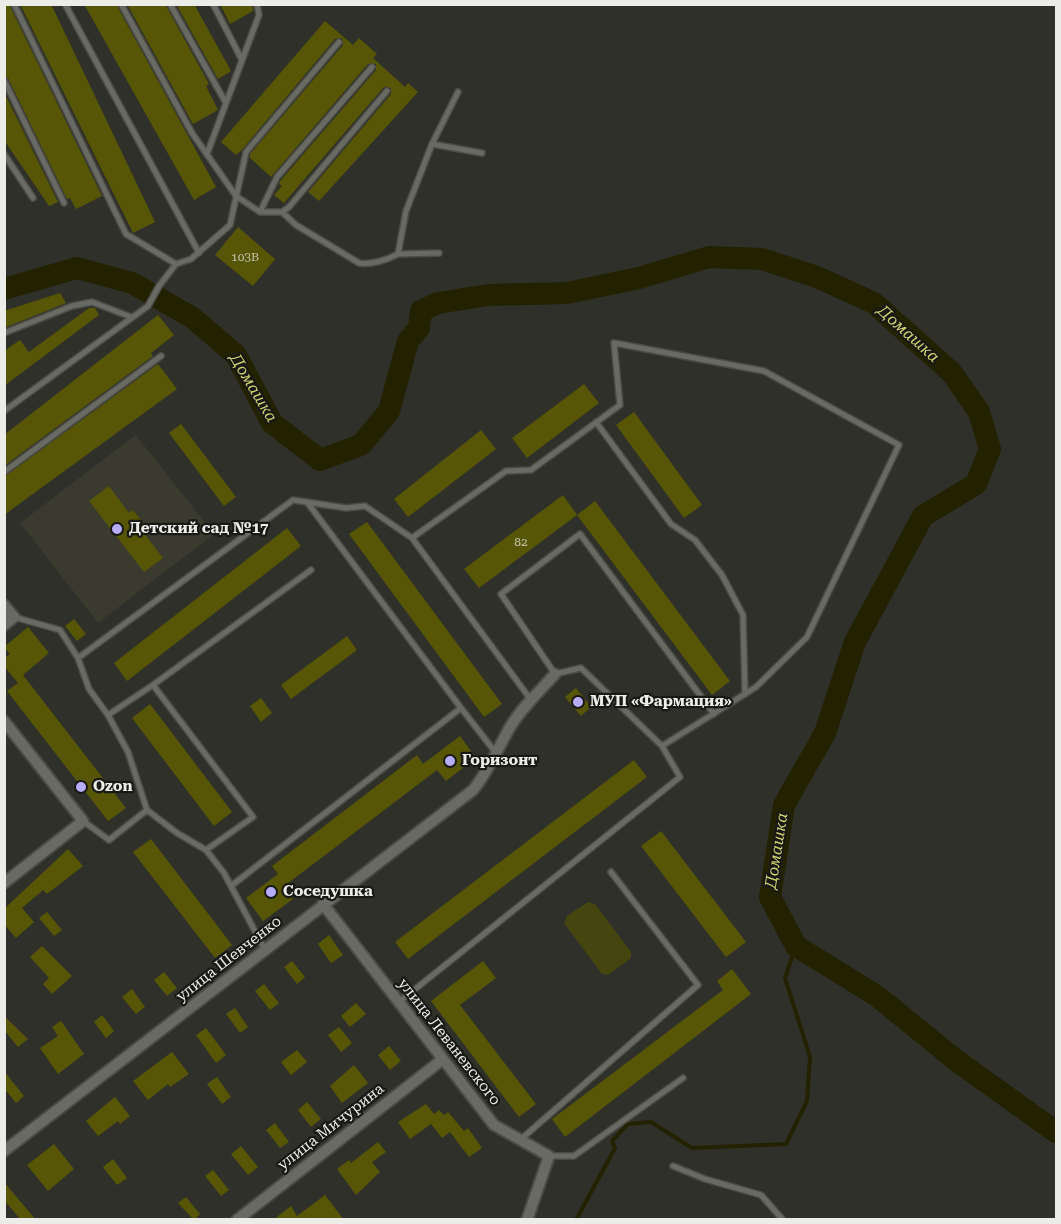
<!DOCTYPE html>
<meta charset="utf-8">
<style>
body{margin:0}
#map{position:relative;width:1061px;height:1224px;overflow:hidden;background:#30302a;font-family:"Roboto Serif",serif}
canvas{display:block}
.frame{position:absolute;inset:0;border:6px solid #ecede9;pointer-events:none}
</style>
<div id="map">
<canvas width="1061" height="1224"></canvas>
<div class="frame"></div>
</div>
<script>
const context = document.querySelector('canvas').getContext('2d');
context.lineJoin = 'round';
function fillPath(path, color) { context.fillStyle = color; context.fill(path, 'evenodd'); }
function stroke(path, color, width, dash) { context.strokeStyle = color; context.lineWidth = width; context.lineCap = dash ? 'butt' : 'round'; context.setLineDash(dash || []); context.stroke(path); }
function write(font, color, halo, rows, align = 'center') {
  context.font = font + ' "Roboto Serif",serif'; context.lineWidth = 4.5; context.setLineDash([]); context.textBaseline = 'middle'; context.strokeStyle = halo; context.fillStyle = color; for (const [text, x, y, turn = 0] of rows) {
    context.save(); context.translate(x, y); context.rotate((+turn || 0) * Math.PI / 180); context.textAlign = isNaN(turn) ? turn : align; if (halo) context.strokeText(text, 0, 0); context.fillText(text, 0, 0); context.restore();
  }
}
fillPath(new Path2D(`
 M136,435L214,534L98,623L20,523Z`), '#3a3a2f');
fillPath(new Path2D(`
 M588,902L595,904L631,952V958L608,975L602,974L564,923L567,916Z`), '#454510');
stroke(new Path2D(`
 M576,1220L615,1148L612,1141L628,1124L651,1122L692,1148L786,1144L807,1101L810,1057L785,978L796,946`), '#220', 4);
stroke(new Path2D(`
 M4,289L77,268L132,283L193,318L236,355L272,423L320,460L361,445L389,411L408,341L419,328L421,311L438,303L488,295L567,293L639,278L709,257L762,259L817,277L874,303L952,373L979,412L990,449L976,484L923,516L855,642L825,733L784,805L770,897L796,946L877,996L957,1061L1056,1132`), '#220', 22);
fillPath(new Path2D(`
 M4,4H9L102,196L76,209L70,198L67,199L8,78L4,75Z
 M20,4H51L155,222L133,233Z
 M84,4H116L216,187L194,200Z
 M127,4H165L209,84L206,86L218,110L193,124Z
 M176,4H194L231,71L218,79Z
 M220,4H252L253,11L230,24Z
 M325,21L353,45L359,38L377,54L373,58L405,87L408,83L418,92L319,201L308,192L391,94V88L384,87L284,203L274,195L282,186L279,184L281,180L376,70V64H368L271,177L250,158V154L343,45L342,38L335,39L241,151L236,155L221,142Z
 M4,92L58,202L49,206L4,140Z
 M238,227L275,259L253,286L215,255Z
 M60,293L66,303L4,328V311Z
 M89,308H95L99,315L4,386V351L20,340L29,352Z
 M158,315L174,335L151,353L153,356L4,466V435Z
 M158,364L177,389L4,515V477Z
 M584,384L599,403L527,458L512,438Z
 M634,412L702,505L684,518L616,425Z
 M181,424L236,497L224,506L169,433Z
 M481,430L496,449L408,517L394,499Z
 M109,486L129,513L133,510L147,528L143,532L163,558L144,572L89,501Z
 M563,495L577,515L479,588L464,569Z
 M595,501L730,681L712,695L577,515Z
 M367,522L502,704L484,717L349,534Z
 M287,528L301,546L127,681L114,663Z
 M74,619L86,634L77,641L65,626Z
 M28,627L49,653L23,675L126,808L108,821L7,691L18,683L4,666V658L10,654L4,647Z
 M347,636L357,650L291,699L281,685Z
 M576,688L591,707L581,716L565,697Z
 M261,698L272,713L261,722L250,706Z
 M150,704L232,812L214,826L132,718Z
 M460,736L476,758L446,781L437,770L283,887L293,899L263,921L246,898L278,874L272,866L417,755L423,764Z
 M634,760L647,777L408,959L395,942Z
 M661,831L746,942L726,957L641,846Z
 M151,839L232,945L215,958L133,852Z
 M68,849L83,866L47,894L43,890L22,908L34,922L16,938L4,924V909Z
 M47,912L62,930L54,936L39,918Z
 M329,935L343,955L331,963L318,944Z
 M42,946L72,976L52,994L43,984L49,978L30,957Z
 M292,961L305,977L297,984L284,967Z
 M483,961L496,978L460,1005L536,1104L519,1117L431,1001Z
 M732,969L751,994L565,1137L552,1119L723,990L717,981Z
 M164,972L177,988L167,996L154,980Z
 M264,984L279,1003L270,1010L255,991Z
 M132,989L145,1007L136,1014L122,997Z
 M356,1003L366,1014L350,1027L341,1016Z
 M235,1008L248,1027L240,1033L226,1014Z
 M102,1015L114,1031L106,1038L94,1022Z
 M4,1016L28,1039L18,1047L4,1030Z
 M61,1021L84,1054L58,1074L40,1048L58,1036L52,1027Z
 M339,1027L352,1043L341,1052L328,1035Z
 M206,1028L226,1055L216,1063L196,1035Z
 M389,1046L401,1061L390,1070L378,1055Z
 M297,1050L307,1062L291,1075L281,1062Z
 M172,1052L189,1074L170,1087L168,1084L148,1100L133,1081Z
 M354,1065L368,1083L342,1103L330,1086Z
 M4,1071L24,1096L16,1103L4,1088Z
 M217,1077L231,1097L222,1104L207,1084Z
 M115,1097L130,1116L120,1124L118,1121L98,1136L86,1121Z
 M307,1102L321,1119L311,1127L298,1110Z
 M426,1104L434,1114L439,1110L444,1115L448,1112L464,1131L468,1128L482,1148L469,1157L450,1132L442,1138L431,1124L410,1139L398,1122Z
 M275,1123L289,1142L280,1148L266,1130Z
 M378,1142L386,1152L372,1162L380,1172L356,1195L337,1169L349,1160L351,1163Z
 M54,1144L74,1169L48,1191L27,1165Z
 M241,1146L258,1167L248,1175L231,1154Z
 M113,1159L127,1178L117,1185L103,1167Z
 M213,1170L229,1190L221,1196L205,1176Z
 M4,1182L36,1220H21L4,1200Z
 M325,1195L344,1220H273L291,1206L297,1216Z
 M186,1197L200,1214L194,1220L178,1203Z`), '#565606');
const service = new Path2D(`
 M14,4L126,234L176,264
 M65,4L199,253
 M121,4L192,133L236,196L260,212H282L289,207L387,91
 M170,4L226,103
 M213,4L242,60
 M4,80L64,203
 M432,144L482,153
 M4,154L33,198
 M207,154L259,15L257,4
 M260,212L277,177L372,67
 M282,212L296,225L359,263C371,265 387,260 398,254L406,211L432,144L458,92
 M398,254L439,253
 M4,333L72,306L92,302L131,317
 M4,411L148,306L159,286L176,264L191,259L230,225L246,152L339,42
 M596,422L671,524L695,540L722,575L743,615L745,694
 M4,472L161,356
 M14,617L60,630L78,658L293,500L346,508L365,506L412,538
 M78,658L89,689L108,715L128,752L147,810L177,833L206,850L224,873L265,950
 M531,700L412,538L506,471L531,470L620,405L614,343L764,371L899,445L807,637L756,687L662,746
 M461,708L496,753
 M108,715L153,685
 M83,821L109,840L147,810
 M206,850L253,817L153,685L311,570
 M231,886L461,708L307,502
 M399,1002L680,777L662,746L581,668L555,674L501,594L580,534L714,714
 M520,1140L698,985L611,872
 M549,1156H574L683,1078
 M673,1166L705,1179L761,1195L783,1220`);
const minor = new Path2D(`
 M4,605L14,617L4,625
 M4,721L83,821L4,883
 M323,904L494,1125L549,1156L527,1220
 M4,1151L473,790C488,772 497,750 509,729C521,708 539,692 555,674
 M237,1220L443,1059`);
stroke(service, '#4b4b46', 8);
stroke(minor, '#4b4b46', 14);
stroke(service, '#6a6a64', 5);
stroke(minor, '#6a6a64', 10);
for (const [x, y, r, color] of [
 [117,529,6,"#b6acf8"],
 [578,702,6,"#b6acf8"],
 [450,761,6,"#b6acf8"],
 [81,787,6,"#b6acf8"],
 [271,892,6,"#b6acf8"]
]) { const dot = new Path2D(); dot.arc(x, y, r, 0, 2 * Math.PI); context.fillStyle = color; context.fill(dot); stroke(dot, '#181815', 2); }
write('12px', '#c6c7b0', null, [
 ["103В",245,257],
 ["82",521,542]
]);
write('bold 15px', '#ecede9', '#181815', [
 ["Детский сад №17",129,529],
 ["МУП «Фармация»",590,702],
 ["Горизонт",462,761],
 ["Ozon",93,787],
 ["Соседушка",283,892]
], 'left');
write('15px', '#ecede9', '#181815', [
 ["улица Шевченко",229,959,-38],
 ["улица Леваневского",449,1042,52],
 ["улица Мичурина",331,1127,-38]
]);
write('italic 16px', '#d1d370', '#181815', [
 ["Домашка",908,334,42],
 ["Домашка",253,388,59],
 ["Домашка",777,851,-81]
]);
</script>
